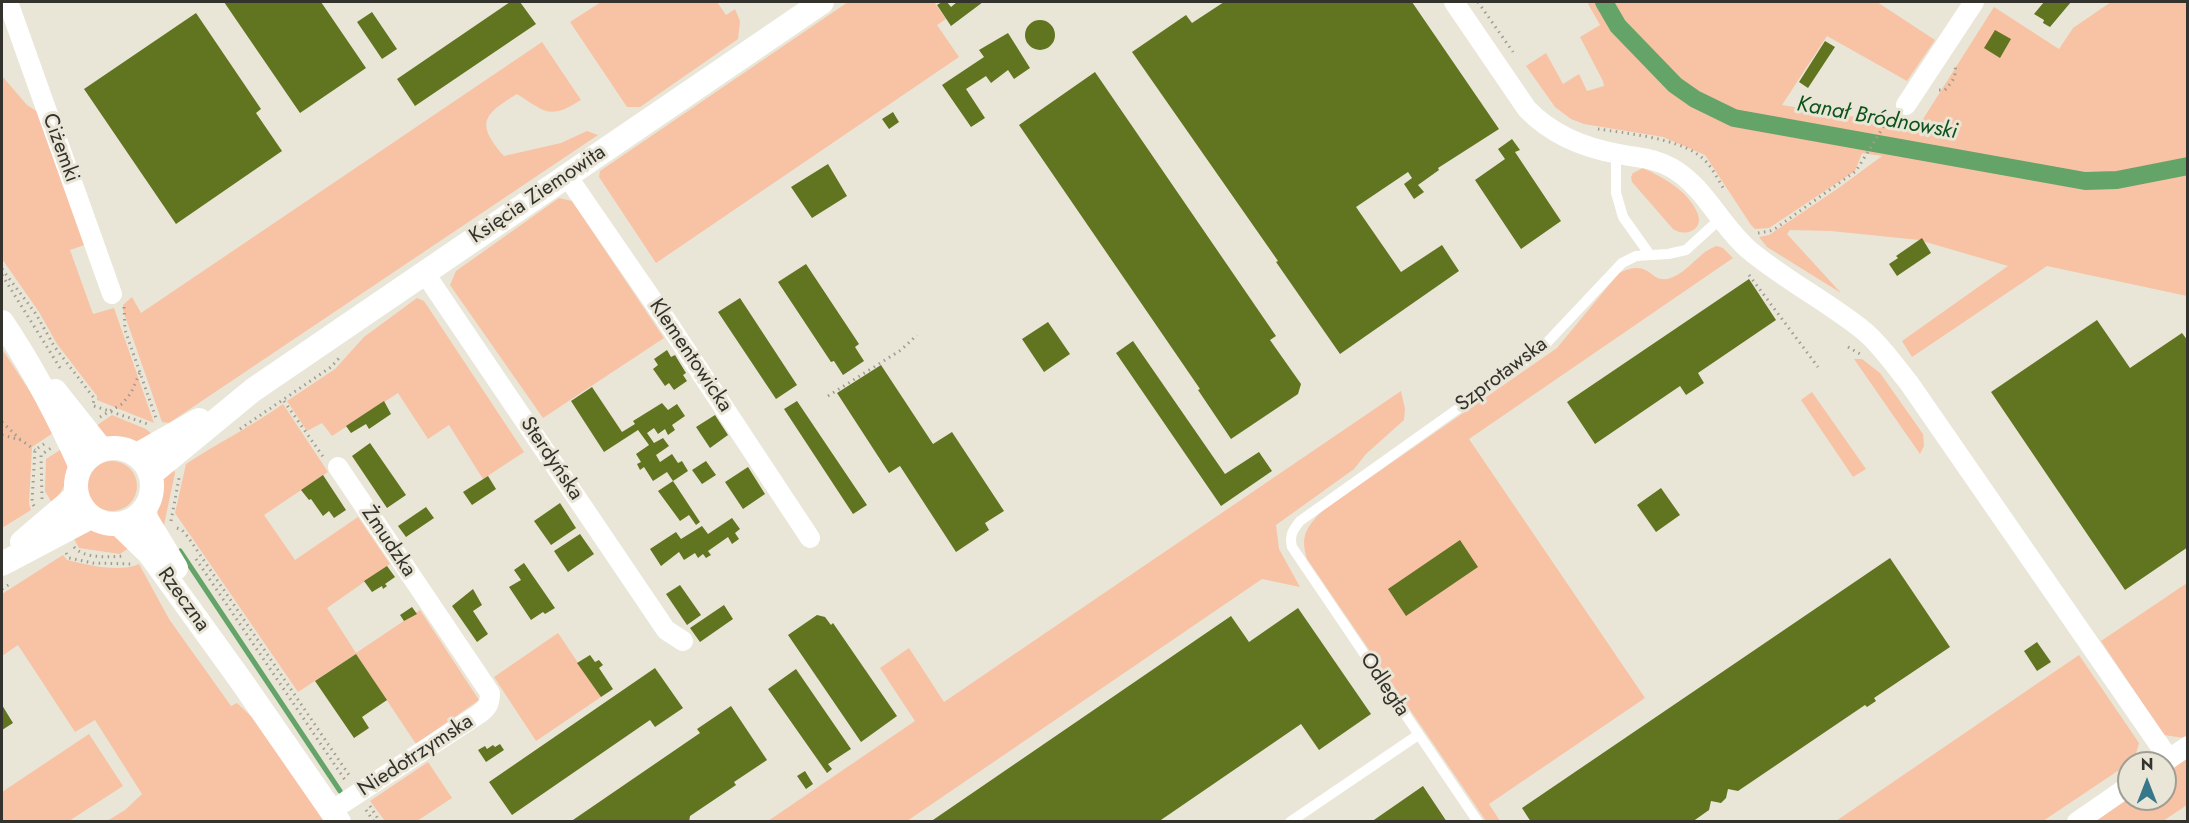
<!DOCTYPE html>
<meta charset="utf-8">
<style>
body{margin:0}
#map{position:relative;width:2189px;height:823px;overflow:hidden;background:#e9e6d7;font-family:Jost,sans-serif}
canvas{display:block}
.frame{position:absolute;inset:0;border:3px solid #33322c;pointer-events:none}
.north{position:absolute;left:2117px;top:751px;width:60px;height:60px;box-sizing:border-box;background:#e9e6d7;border:2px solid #a09e93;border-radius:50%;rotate:0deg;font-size:16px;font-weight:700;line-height:24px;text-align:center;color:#33322c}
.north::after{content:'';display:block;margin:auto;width:21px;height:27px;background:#367889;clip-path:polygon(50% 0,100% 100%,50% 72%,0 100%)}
</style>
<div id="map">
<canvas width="2189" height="823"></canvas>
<div class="frame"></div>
<div class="north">N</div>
</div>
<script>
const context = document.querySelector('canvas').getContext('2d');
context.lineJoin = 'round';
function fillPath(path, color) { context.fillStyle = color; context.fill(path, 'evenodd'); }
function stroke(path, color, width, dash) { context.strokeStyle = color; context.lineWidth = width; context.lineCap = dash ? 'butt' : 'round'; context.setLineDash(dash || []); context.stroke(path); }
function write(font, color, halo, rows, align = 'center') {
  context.font = font + ' Jost,sans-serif'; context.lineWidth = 6; context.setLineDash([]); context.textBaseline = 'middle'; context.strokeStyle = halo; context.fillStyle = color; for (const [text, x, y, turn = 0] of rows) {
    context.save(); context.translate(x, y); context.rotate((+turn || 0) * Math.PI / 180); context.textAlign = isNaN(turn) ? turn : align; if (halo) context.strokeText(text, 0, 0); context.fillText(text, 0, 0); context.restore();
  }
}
fillPath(new Path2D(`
 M601,2H717L726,15L735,9L740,21L738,39L640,107H627L570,22Z
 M848,2H934L946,19L937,25L959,57L656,263L599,177L600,171Z
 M1587,2H1877L1935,40L1907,81L1827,36L1782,105L1918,127L1994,7L2059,49L2073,28L2111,2H2187V296L2047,266L1912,357L1902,341L2008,266L1919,240L1831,231L1790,230L1787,234L1841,293L1767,247L1759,237L1769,235L1840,187L1882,156L1862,153L1855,171L1769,228L1755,229L1751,225L1705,155L1663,137L1584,124L1571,119L1555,107L1526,66L1546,53L1563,84L1579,74L1587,91L1604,86L1603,81L1580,37L1600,25Z
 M542,42L581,100C550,120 545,112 517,94C485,114 474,122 504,156L561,143L587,131L598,135L169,423L162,422L123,310V305L132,297L141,313Z
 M2,76L27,105L41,114L87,244L70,250L93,314L114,308L154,423L97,400V396L57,344L39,312L2,259Z
 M1643,168C1664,178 1687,190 1697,212C1705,229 1686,238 1673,229L1632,182L1631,177L1633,173Z
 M559,198L572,201L664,338L543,418L450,285L456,271Z
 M1717,246L1723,248L1733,258L1469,439L1645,698L1489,804L1500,821H1486L1307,559C1300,536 1306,528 1322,511L1557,348L1619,273C1650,258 1649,282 1667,279C1687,275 1700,250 1717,246Z
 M417,298L424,301L524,452L483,479L449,425L428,439L398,393L332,436L322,423L307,431L287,401L335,369L364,337Z
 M2,349L56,431L32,447L29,504L31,510L2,528Z
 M1862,359L1880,373L1923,434L1924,446L1920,454L1854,359Z
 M1401,391L1405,409L1404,420L1366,454L1354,469L1276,525L1279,549L1300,587L1262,579L907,821H768L915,721L880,668L909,648L944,702Z
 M1812,392L1866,469L1853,477L1801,400Z
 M283,404L328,472L264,515L295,560L358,517L390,564L327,608L356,653L420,610L479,700L416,744L356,654L298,692L175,513L186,464C218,443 252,426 283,404Z
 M112,415L146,429L155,437C130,446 114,443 93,428Z
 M65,447C70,470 69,486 52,503L45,491L46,459Z
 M87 486a25 25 0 1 1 50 0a25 25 0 1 1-50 0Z
 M173,465L175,473L164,525L161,527C154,502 155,484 173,465Z
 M86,529C103,532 119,534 132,546L120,554L79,548L72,535Z
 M63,555L67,560C89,565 118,573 139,564L169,619L231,706L237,703L259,724L326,821H107L125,810L142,794L95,720L75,732L18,645L2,656V594Z
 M2187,583V736L2184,738L2164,735L2101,641Z
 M558,633L601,697L536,741L494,677Z
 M2079,655L2139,743L2134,760L2043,821H1836Z
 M89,734L123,786L69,821H2V792Z
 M2187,756V805L2163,821L2094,822L2129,797V799H2165V772Z
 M428,762L452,798L417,821H385L370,801Z`), '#f8c2a5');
stroke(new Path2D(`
 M180,551L340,791`), '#64a468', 5);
stroke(new Path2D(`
 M1604,2L1618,26L1675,85L1695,99L1734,118L2085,181L2117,180L2188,166`), '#64a468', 18);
fillPath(new Path2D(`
 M224,2H321L366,68L300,113Z
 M510,2H520L536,24L415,106L397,79Z
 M942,2H947L951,7L957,2H983L951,26L937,5Z
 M1224,2H1412L1499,129L1438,168L1439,170L1418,185L1424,192L1414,199L1404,184L1412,178L1408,172L1356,207L1401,272L1442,245L1459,271L1340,354L1276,262L1278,261L1132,52L1186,15L1192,23Z
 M2044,2H2071L2050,27L2043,23L2044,20L2034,14Z
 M372,12L397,49L382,59L357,22Z
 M196,13L261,109L256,113L282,151L176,224L84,89Z
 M1025 35a15 15 0 1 1 30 0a15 15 0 1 1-30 0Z
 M1995,30L2011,39L2000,58L1984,48Z
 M1008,33L1030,68L1014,79L1008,70L991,83L986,76L966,89L985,118L971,127L942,85L984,57L979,50Z
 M1825,41L1835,47L1808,88L1799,82Z
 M1095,72L1276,336L1270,340L1301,384L1298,394L1231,439L1198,390L1200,389L1019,125Z
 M893,112L899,122L889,129L882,119Z
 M1512,139L1520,150L1515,152L1561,221L1521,249L1475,180L1505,159L1498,149Z
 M828,164L847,196L812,218L791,187Z
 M1922,238L1931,253L1897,276L1889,264L1898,258L1896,256Z
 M806,264L859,344L855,347L864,361L843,375L834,361L831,362L778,282Z
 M1749,279L1776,320L1698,373L1704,383L1686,395L1680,386L1595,444L1567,402Z
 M740,298L797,385L776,399L718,312Z
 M2097,320L2130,368L2182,333L2188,341V547L2125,590L1991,392Z
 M1048,322L1070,354L1044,372L1022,339Z
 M1133,341L1225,474L1259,452L1272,471L1221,506L1116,353Z
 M667,350L671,357L675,355L686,373L683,375L687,381L674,390L669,383L665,386L653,369L658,365L654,359Z
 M881,365L933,444L952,432L1004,511L985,523L989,530L956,552L900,466L889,473L837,393Z
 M592,387L622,432L635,424L633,421L662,403L668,410L677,404L685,416L672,425L675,430L668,435L665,429L658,434L654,428L647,433L654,443L663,438L669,446L656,455L660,462L672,454L678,463L682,461L688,471L673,481L667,472L653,481L644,467L640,470L637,464L641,462L636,454L649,445L638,430L604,452L571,401Z
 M384,401L391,414L369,429L366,424L351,433L346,426Z
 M797,401L867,505L853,514L784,409Z
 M715,415L728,435L710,448L696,427Z
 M370,443L406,495L387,508L352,456Z
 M706,461L716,475L702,484L692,470Z
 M748,467L765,494L743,509L725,482Z
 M323,475L346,510L334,518L329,511L323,516L311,499L309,500L301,490Z
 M488,476L496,489L472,505L463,492Z
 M673,481L700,522L696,525L689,515L680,521L658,491Z
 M1661,488L1680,515L1656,532L1637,505Z
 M560,503L576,528L551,545L534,521Z
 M426,507L434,518L406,537L398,526Z
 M732,518L740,529L735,533L739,539L732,544L728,537L708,551L711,555L706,558L703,554L698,558L695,553L684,560L679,552L661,566L650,549L676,532L681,539L702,526L708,534Z
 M580,534L594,554L568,572L554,551Z
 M1460,540L1478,567L1406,616L1388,589Z
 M1890,558L1950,647L1874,698L1876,701L1867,707L1865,705L1738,791L1728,789L1726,798L1721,803L1711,801L1709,810L1692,822H1531L1522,808Z
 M524,563L555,608L545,614L543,612L531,620L509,587L521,580L514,570Z
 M387,566L395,577L385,584L387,586L383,589L382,586L372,592L364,581Z
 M680,585L701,615L687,625L666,594Z
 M473,589L482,605L473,611L488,634L477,642L452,606Z
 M724,605L733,619L700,642L690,628Z
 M412,607L417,614L404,621L400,615Z
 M1298,608L1371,714L1319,750L1301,724L1158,822H930L1231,616L1249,642Z
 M817,615L825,617L831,625L833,623L897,716L861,742L788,635Z
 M2037,642L2051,662L2037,671L2024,651Z
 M356,654L387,700L362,717L369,728L354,738L315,681Z
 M590,655L595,662L599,660L603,665L599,668L613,689L601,697L577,663Z
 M655,668L683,708L655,727L650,720L512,815L489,782Z
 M796,669L851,749L828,764L832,769L827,773L768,689Z
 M2,705L13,723L2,730Z
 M731,706L767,760L734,782L736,785L690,816L689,822H570L700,733L697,729Z
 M500,744L504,750L486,762L478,750L485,746L487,749L493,745L495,747Z
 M805,771L813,784L806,789L797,776Z
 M1423,786L1447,822H1371Z`), '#617420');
stroke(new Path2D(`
 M1478,2L1513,52
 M1939,90H1945C1952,82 1957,76 1955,65
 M1598,129C1625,133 1674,138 1697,154C1710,162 1717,178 1725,191
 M1758,233L1770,231L1776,228L1856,171L1892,113
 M2,269L36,314L54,346L94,398L93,406
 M2,275L62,371
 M1749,275L1818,367
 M124,307L125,330L157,421
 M1848,347L1860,354
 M828,396L901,350L917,335
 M284,401L324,458
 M94,406L148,424
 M100,417L122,404L131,393L140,372
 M2,422L20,439
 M240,429L331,367L341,356
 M2,435L21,440L35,450
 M42,499L41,455L51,448
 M34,506L32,502L35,450L47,442
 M171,521L179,478
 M177,528L182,530L188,537L351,778
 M74,547C84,559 110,557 125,556
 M66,553L69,558L93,563L131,564
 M196,559L345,780
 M2,589L10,584
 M370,806L380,822
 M366,810L374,822`), '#9f9d91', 3, [1.5, 4.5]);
stroke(new Path2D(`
 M1616,154V193L1623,217L1650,255
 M1290,822L1418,735
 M1478,822L1292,547C1289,535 1293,530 1300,521L1539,351L1622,263L1636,256L1668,254L1686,250L1721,218`), '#fff', 10);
stroke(new Path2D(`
 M8,2L112,294
 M1454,2L1527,109C1552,135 1584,148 1619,154C1638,158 1655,158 1672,168C1705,187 1720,225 1749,250C1785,280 1828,302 1864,331C1881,345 1895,366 1909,383L2169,759
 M1906,105L1974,2
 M567,176L664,317L810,538
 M424,272L666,630L683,641
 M2163,763L2188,746
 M331,811L479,714C487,708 490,704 490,693L338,467
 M2077,822L2129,786`), '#fff', 20);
stroke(new Path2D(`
 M2,322C33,368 58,416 81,467
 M55,391L101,449
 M76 486a38 38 0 1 1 76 0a38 38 0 1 1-76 0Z
 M137,455L199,420
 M151,474L253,390L822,2
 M142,512L176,568
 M119,524L149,553L242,682L339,822
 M22,542L77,495
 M2,564L91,517`), '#fff', 24);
write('21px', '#33322c', '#e9e6d7', [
 ["Ciżemki",60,148,70],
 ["Księcia Ziemowita",538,195,-34],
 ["Klementowicka",690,356,56],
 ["Szprotawska",1502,375,-37],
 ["Sterdyńska",551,459,56],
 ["Żmudzka",388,542,56],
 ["Rzeczna",183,600,54],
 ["Odległa",1384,685,56],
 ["Niedotrzymska",416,756,-33]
]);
write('italic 22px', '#0d5319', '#e9e6d7', [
 ["Kanał Bródnowski",1877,119,10]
]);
</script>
